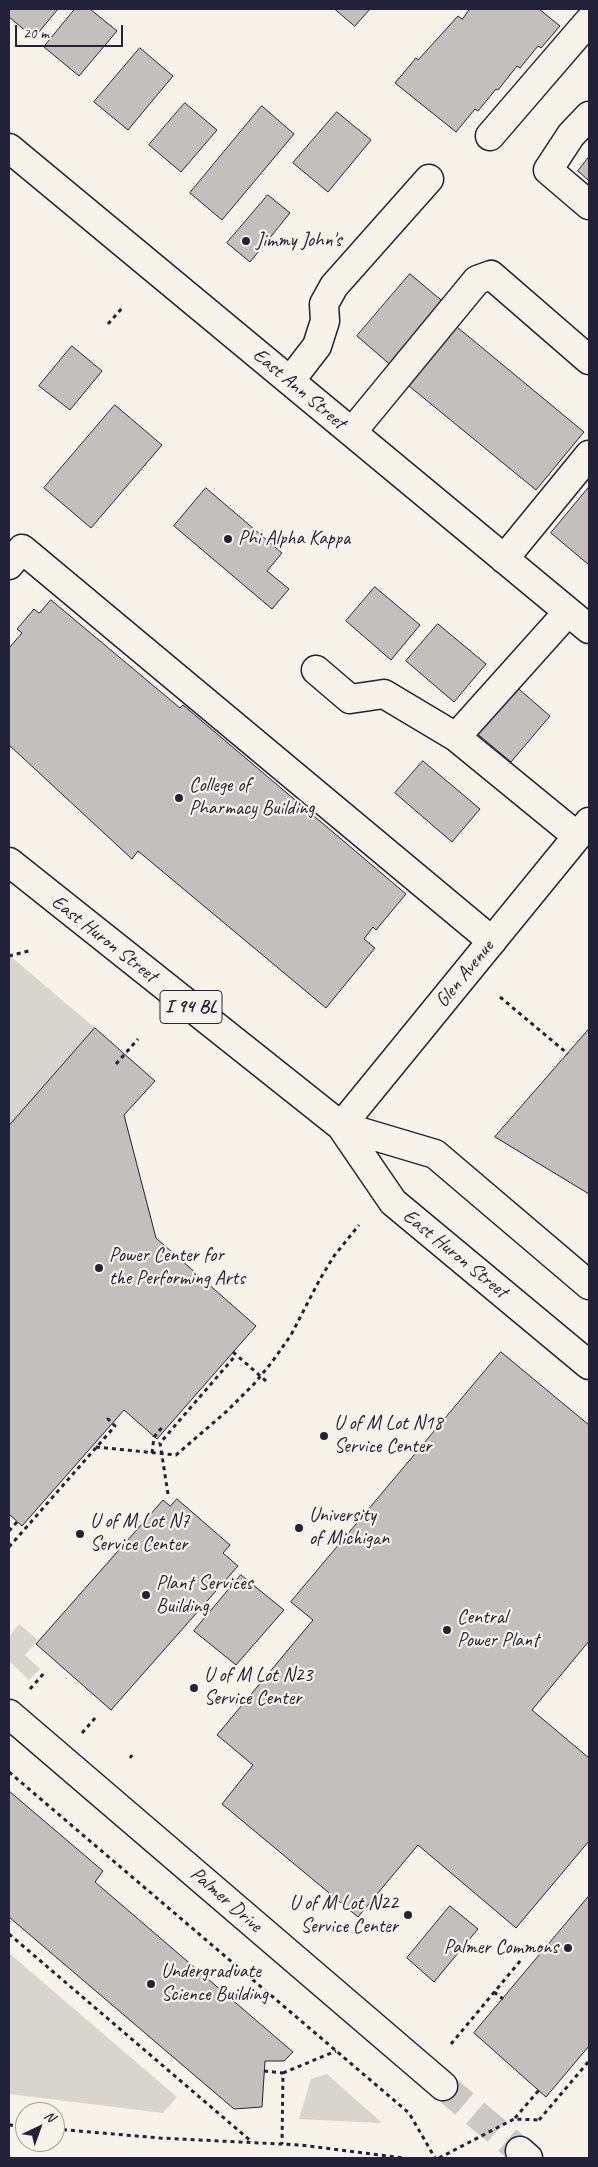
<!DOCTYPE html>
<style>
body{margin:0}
#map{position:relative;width:598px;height:2167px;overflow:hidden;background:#f7f3e8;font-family:Caveat,sans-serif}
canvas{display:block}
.frame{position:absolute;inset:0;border:10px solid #22223b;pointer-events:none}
.north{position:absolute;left:15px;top:2102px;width:50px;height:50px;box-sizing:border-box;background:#f7f3e8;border:1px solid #a29fa3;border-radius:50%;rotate:42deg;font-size:14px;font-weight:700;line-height:20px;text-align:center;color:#22223b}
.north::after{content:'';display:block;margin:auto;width:18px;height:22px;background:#22223b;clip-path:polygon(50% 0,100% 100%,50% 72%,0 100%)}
.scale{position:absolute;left:15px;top:25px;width:108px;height:22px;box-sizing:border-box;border:2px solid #22223b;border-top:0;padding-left:6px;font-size:15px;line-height:18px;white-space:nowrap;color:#22223b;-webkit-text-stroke:4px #f7f3e8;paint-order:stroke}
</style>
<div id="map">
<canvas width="598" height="2167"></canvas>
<div class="frame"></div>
<div class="north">N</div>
<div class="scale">20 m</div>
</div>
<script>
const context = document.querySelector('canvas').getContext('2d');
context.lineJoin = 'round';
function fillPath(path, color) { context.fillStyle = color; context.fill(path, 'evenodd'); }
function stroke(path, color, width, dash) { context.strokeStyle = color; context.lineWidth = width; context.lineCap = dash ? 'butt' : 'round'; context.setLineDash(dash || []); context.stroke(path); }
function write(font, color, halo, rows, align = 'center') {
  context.font = font + ' Caveat,sans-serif'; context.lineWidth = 4.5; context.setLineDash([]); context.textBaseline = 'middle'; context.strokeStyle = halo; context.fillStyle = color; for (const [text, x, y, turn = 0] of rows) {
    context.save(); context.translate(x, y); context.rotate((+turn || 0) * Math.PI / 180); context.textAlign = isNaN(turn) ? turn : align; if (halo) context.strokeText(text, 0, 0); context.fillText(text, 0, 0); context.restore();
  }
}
fillPath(new Path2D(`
 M9,955L95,1028L9,1126Z
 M19,1624L38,1640L25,1655L40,1669L29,1680L9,1661V1637Z
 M9,1953L177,2097L163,2113L9,2094Z
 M327,2074L381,2122L379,2123L299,2119L311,2079Z`), '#d8d5cf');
const building = new Path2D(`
 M9,9H58L34,38L9,17Z
 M75,9H90L117,31L79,76L44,47Z
 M335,9H370L355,26Z
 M470,9H539L560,26L541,48L538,46L520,68L517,66L498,90L496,89L478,111L475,109L456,132L395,83L416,58L418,60L458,16L462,19Z
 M140,48L173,76L128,130L94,102Z
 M185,103L217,130L181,172L149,145Z
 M262,106L294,134L222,220L190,193Z
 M337,112L371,140L328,192L293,163Z
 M589,157V181L578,171Z
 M268,195L290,213L250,262L227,243Z
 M410,274L447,305L394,368L357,336Z
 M457,327L584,432L536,490L409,386Z
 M72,346L102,371L70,410L39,386Z
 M115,405L162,445L91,528L44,488Z
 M589,487V565L551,533Z
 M206,488L282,553L267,571L289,589L272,609L174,526Z
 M375,587L420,625L391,660L346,621Z
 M51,600L180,708L183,705L406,894L376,930L373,927L364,939L375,948L326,1008L138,851L132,859L9,745V648L22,633L17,629L34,609L39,613Z
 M438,624L486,664L454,702L406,661Z
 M513,684L550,716L511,762L474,731Z
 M423,761L480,809L452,842L395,793Z
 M95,1028L155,1081L124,1115L156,1238L256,1326L157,1439L124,1410L22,1526L9,1514V1126Z
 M589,1029V1194L495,1137Z
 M501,1352L589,1425V1641L532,1710L589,1758V1841L516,1928L418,1845L358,1917L222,1804L253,1765L217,1735L313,1620L291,1602Z
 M177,1499L230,1545L223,1553L238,1566L111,1710L36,1644L163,1500L170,1506Z
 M241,1575L284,1610L236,1665L194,1631Z
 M9,1791L103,1871L95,1882L293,2052L284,2061H265L262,2107L234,2109L9,1917Z
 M589,1896V2046L546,2097L474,2033Z
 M450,1906L478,1929L434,1982L407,1958Z`);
fillPath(building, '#c2bfbd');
stroke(building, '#22223b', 1);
stroke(new Path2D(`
 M443,2086L520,2151`), '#ccc9c5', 28, [28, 14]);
const minor = new Path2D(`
 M589,116L571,135L548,170L589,205
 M490,136L589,21
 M9,148L589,629
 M290,381L317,346L325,321L324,304L334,286L429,179
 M352,432L477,280L491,275L589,360
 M504,559L589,455
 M9,565L22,549L492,941
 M316,670L350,699L384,694L456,737L577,836
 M456,737L568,612
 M9,1714L443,2086
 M520,2151L528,2158`);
const major = new Path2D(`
 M9,862L341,1126L393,1202L589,1365
 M341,1126L589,822
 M341,1126L435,1154L589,1285`);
stroke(minor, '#22223b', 31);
stroke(major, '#22223b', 31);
stroke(new Path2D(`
 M108,324L123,307
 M9,956L32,950
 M500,997L568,1054
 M116,1064L138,1039
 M233,1352L266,1381
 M96,1447L176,1455L227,1411L254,1384L272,1362L291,1335L320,1279L334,1256L359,1225
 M152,1453L154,1437L164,1425
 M168,1494L160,1443L236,1355
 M9,1531L17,1522
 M9,1547L115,1426L108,1419L105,1422
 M30,1689L44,1673
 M82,1733L95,1718
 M130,1758L132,1755
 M9,1772L409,2113L435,2158
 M9,1934L252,2142
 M494,1992L503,1999
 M451,2044L521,1960
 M264,2071L283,2073L282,2144
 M283,2073L336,2051
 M515,2118L539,2090
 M539,2120L589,2061
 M9,2125L25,2126
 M55,2129L160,2138L300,2145L403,2158`), '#22223b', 3, [4, 4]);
stroke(minor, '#f7f3e8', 28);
stroke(major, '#f7f3e8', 28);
stroke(new Path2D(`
 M439,2158L514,2119L539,2120`), '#22223b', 3, [4, 4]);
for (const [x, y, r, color] of [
 [246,241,5,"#22223b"],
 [228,539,5,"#22223b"],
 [179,798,5,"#22223b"],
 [99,1268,5,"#22223b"],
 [324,1436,5,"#22223b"],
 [299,1528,5,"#22223b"],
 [80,1534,5,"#22223b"],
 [146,1595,5,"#22223b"],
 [447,1630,5,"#22223b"],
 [194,1688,5,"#22223b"],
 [408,1915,5,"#22223b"],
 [568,1948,5,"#22223b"],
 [151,1984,5,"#22223b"]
]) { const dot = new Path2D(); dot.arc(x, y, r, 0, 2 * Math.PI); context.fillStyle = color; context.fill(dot); stroke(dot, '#f7f3e8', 2); }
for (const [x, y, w] of [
 [191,1007,62]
]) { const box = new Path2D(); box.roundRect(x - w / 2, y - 16.5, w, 33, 4); context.fillStyle = '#f7f3e8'; context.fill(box); stroke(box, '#22223b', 1); }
write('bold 19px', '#22223b', null, [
 ["I 94 BL",191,1007]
]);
write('20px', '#22223b', '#f7f3e8', [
 ["Jimmy John's",256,241],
 ["Phi Alpha Kappa",238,539],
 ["College of",189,786],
 ["Pharmacy Building",189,809],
 ["Power Center for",109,1256],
 ["the Performing Arts",109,1279],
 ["U of M Lot N18",334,1424],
 ["Service Center",334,1447],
 ["University",309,1516],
 ["of Michigan",309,1539],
 ["U of M Lot N7",90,1522],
 ["Service Center",90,1545],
 ["Plant Services",156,1584],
 ["Building",156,1607],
 ["Central",457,1618],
 ["Power Plant",457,1641],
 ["U of M Lot N23",204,1676],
 ["Service Center",204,1699],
 ["U of M Lot N22",398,1904,"right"],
 ["Service Center",398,1927,"right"],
 ["Palmer Commons",558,1948,"right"],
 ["Undergraduate",161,1972],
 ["Science Building",161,1995]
], 'left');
write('20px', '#22223b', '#f7f3e8', [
 ["East Ann Street",299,389,40],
 ["East Huron Street",104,939,38],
 ["Glen Avenue",465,974,-51],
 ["East Huron Street",455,1254,39],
 ["Palmer Drive",226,1900,41]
]);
</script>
